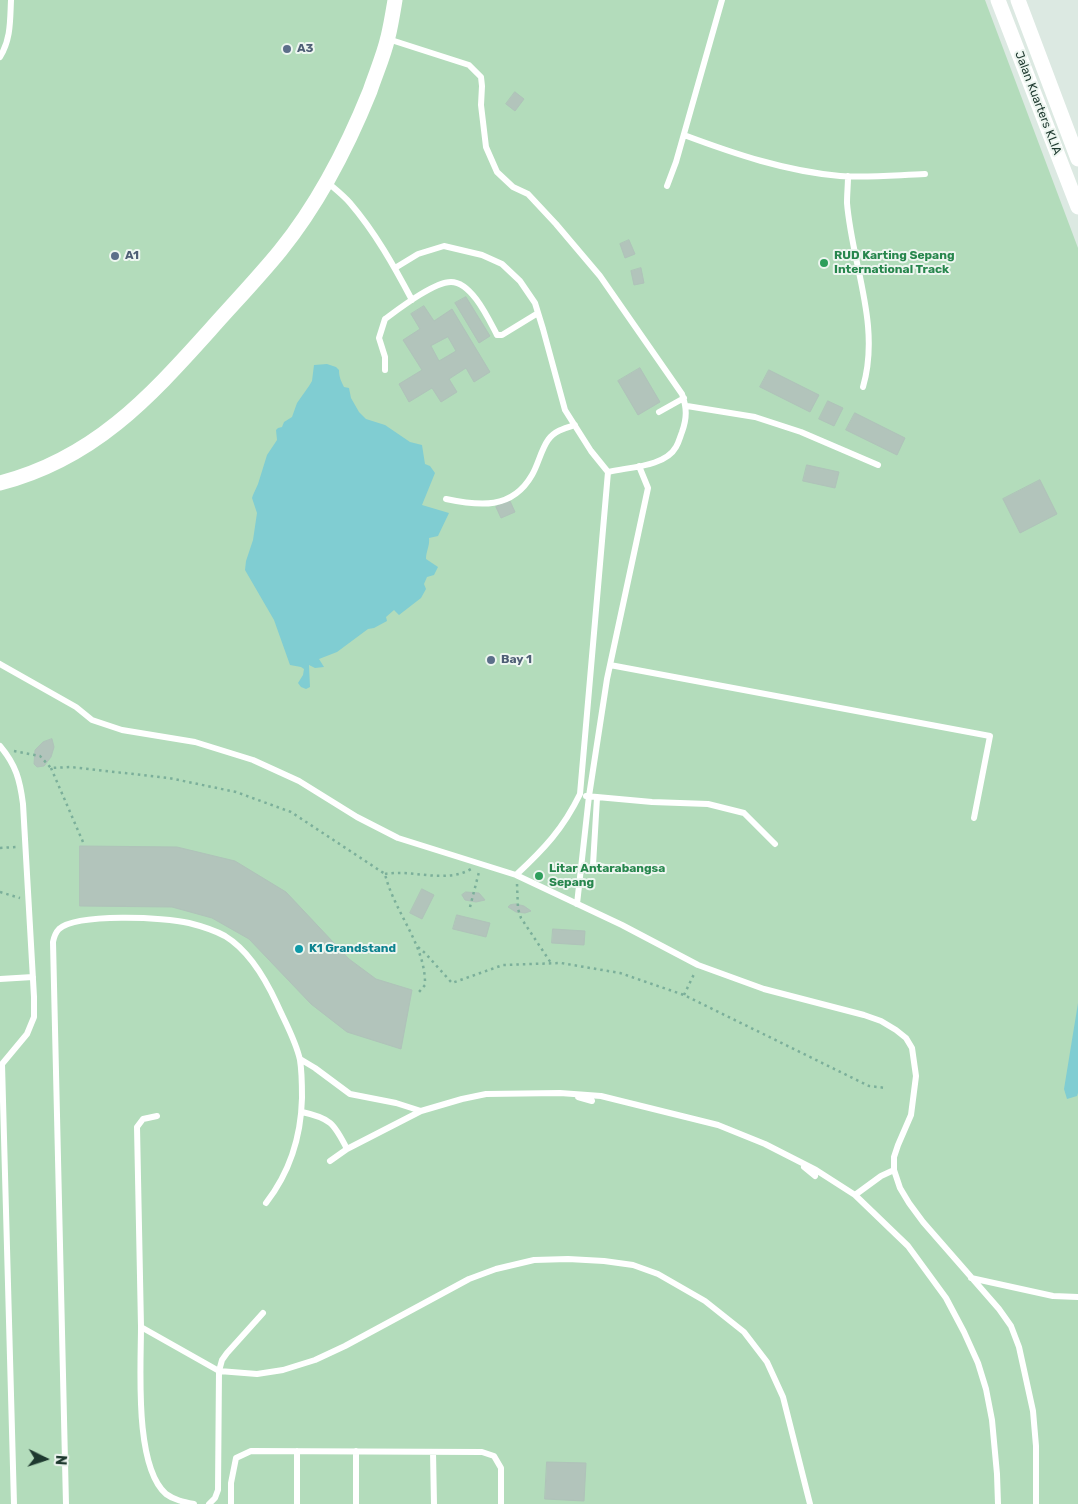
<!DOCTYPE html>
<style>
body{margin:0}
#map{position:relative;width:1078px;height:1504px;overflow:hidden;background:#dce9e2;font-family:Rubik,sans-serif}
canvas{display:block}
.north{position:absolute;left:20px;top:1434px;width:50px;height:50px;-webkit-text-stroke:4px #edf6f0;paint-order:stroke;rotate:94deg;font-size:14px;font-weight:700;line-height:20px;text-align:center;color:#1e392f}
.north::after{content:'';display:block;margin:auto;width:18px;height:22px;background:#1e392f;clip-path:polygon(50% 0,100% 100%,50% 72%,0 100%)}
</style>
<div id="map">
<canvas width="1078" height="1504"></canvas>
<div class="north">N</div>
</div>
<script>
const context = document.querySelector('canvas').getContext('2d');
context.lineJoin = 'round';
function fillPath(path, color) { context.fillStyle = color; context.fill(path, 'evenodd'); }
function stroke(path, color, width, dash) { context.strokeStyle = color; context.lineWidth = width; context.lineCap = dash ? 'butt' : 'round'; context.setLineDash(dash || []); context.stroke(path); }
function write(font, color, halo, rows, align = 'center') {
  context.font = font + ' Rubik,sans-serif'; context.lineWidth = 4; context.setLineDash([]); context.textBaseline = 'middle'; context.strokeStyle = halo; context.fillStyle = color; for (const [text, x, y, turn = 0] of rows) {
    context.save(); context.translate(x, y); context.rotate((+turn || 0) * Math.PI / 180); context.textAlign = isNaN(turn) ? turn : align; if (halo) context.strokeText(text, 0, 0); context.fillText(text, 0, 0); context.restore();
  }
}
fillPath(new Path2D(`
 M0,0H985L1078,248V1504H0Z`), '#b3dcbb');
fillPath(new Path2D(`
 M327,364L336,367L339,370C339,377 341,381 344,387L349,388L351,398L359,412L366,419L385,425L410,442L422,445L425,464L430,466L435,473L422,505L449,513L438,536L429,538C430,546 426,551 426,559L438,567L434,575L427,577L424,584L426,589L421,598L399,615L394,610L386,617L387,621L374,628L368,629L337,652L319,659L324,667L315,668L309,665L310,687L306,689L301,687L298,683L303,675L304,669L301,667L290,665L274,620L245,570L246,561L253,540L257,513L252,498L253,495L258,484L267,455L277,440L276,430L278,428L282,427L284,422L292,417L297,403L309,386L312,381L314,365Z
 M1078,1003V1093L1077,1096L1067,1099L1064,1089Z`), '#80cdd2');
const building = new Path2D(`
 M515,92L524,99L515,111L506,104Z
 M629,240L635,254L625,258L620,244Z
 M641,268L644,283L634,285L631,271Z
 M466,297L490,336L479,343L455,303Z
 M424,306L434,321L452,309L490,372L474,382L466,368L449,379L457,392L441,402L432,388L409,402L399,384L422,370L403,340L420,329L411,314ZM448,337L456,351L439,361L431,346Z
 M640,368L660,402L638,415L618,381Z
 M769,370L819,395L810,412L760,387Z
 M828,401L843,408L834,426L819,419Z
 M855,413L905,438L897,455L846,430Z
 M807,465L839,472L835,488L803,481Z
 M1040,480L1057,514L1020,533L1003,499Z
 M510,501L515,512L501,518L496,507Z
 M52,739L54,747L51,757L44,766L37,767L34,764L35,750L43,742Z
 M80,846L177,847L235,861L286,892L349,959L376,979L412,990L401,1049L347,1032L311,1004L249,939L212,918L172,907L80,906Z
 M422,889L434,895L422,919L410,913Z
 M466,892L479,893L485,900L476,902L465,900L462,895Z
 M516,904L524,906L531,911L525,913L516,912L508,907L510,905Z
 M457,915L490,923L486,937L453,929Z
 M553,929L585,931L584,945L552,943Z
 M547,1462L586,1463L584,1501L545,1499Z`);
fillPath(building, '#b2c4bb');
stroke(building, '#afc3b9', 1);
stroke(new Path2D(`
 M14,751L40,756L51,768L70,767L169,778L236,792L291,812L385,874C394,912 426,945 425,985L419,992
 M51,768L83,842
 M0,848L16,847
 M385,874C413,869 445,884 471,869
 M517,884L518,909L521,918L551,963
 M0,892L20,898
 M470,907L479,872
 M418,947L425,953L452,983L503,965L561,963L620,973L684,995L869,1086L886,1088
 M684,995L695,972`), '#7baf9a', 2.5, [2.5, 4]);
stroke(new Path2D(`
 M388,39L469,65L481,77L482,86L481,105L486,147L497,172L513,187L528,194L556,224L600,276L682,394C687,408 687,418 682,432C680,437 679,442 676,447C665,467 628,467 608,472L580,794C563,829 544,849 516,875
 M0,57C11,39 10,21 11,0
 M684,135C735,154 785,171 840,176C868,178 897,175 925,174
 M848,176C848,185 847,194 847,203C852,265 881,325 863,387
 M327,182C335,189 343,195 350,203C375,232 394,266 412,300
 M667,186L676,162L722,0
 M395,268L418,254L444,246L482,255L502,264L520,281L535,303L543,329L565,410L591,451L608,472
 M385,370V357L379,338L385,319C400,308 434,282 451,282C472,282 489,320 497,335H502L538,313
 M687,406L755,417L801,432L878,465
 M659,412L684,398
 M446,499C479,506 512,510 532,475C538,465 541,450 548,440C554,431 565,428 575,425
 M0,664L76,707L92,720L122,730L195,742L253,760L299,781L357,817L398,838L516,875L622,925L698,965L764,989L864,1015L881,1021L896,1030L906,1038L912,1048L916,1076L911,1115L898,1145L894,1157V1170L900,1188L909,1203L923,1222L999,1309L1011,1326L1019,1347L1033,1411L1036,1446V1504
 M610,665L990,736L974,818
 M0,746C16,765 20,780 23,804L34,997V1017L27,1034L2,1064L14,1504
 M586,796L652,802L708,804L744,813L775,844
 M597,798L593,865L623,870
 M577,904L589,796L607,679L648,488L639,466
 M0,979L33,977
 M300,1059L315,1068L350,1094L396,1103L421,1111
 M578,1097L592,1101
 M302,1112C330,1118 334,1123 347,1149
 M157,1116L143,1119L137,1127L141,1327L219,1371L257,1374L283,1370L315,1360L345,1346L469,1279L496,1269L534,1260L568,1259L604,1261L633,1265L658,1274L705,1301L744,1332L767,1362L783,1397L810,1504
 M330,1161L347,1149L421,1111L462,1099L486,1094L560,1093L601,1096L718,1125L765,1144L816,1170L855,1195L908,1246L946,1298L964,1332L978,1363L986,1389L992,1420L997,1474L998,1504
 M804,1167L815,1176
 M855,1195L881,1176L894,1170
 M971,1278L1053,1296L1078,1297
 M141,1327C141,1366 134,1466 166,1494C174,1500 184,1502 194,1504
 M433,1452L434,1504
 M66,1504L53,942C54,937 55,933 59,929C77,913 165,917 189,923C201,926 214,930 225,936C248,950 266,980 277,1004C285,1022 296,1041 300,1060C302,1072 302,1085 302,1098C301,1137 290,1172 266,1203
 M209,1504L215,1498L218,1490L219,1371L222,1360L227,1353L263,1313
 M231,1504V1483L236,1458L251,1451L482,1452L494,1456L501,1468V1504
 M297,1504V1451
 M356,1504V1451`), '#fff', 6);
stroke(new Path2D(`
 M998,0L1078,207
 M1018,0L1078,159
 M0,483C93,459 148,399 210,330C233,304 258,278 280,251C319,203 347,148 370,91C376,73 384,55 388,37C391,25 393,12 395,0`), '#fff', 15);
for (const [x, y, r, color] of [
 [287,49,5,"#5c6f8a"],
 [115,256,5,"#5c6f8a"],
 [824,263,5,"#2e9e5b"],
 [491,660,5,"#5c6f8a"],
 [539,876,5,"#2e9e5b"],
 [299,949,5,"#0f9aa8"]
]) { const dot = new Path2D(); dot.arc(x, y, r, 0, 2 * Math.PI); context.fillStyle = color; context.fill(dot); stroke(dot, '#edf6f0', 2); }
write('bold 12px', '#4e5e75', '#edf6f0', [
 ["A3",297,49],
 ["A1",125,256],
 ["Bay 1",501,660]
], 'left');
write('12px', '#1e392f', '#edf6f0', [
 ["Jalan Kuarters KLIA",1038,103,69]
]);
write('bold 12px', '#27864d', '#edf6f0', [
 ["RUD Karting Sepang",834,256],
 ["International Track",834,270],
 ["Litar Antarabangsa",549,869],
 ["Sepang",549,883]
], 'left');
write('bold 12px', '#0d838f', '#edf6f0', [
 ["K1 Grandstand",309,949]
], 'left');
</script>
